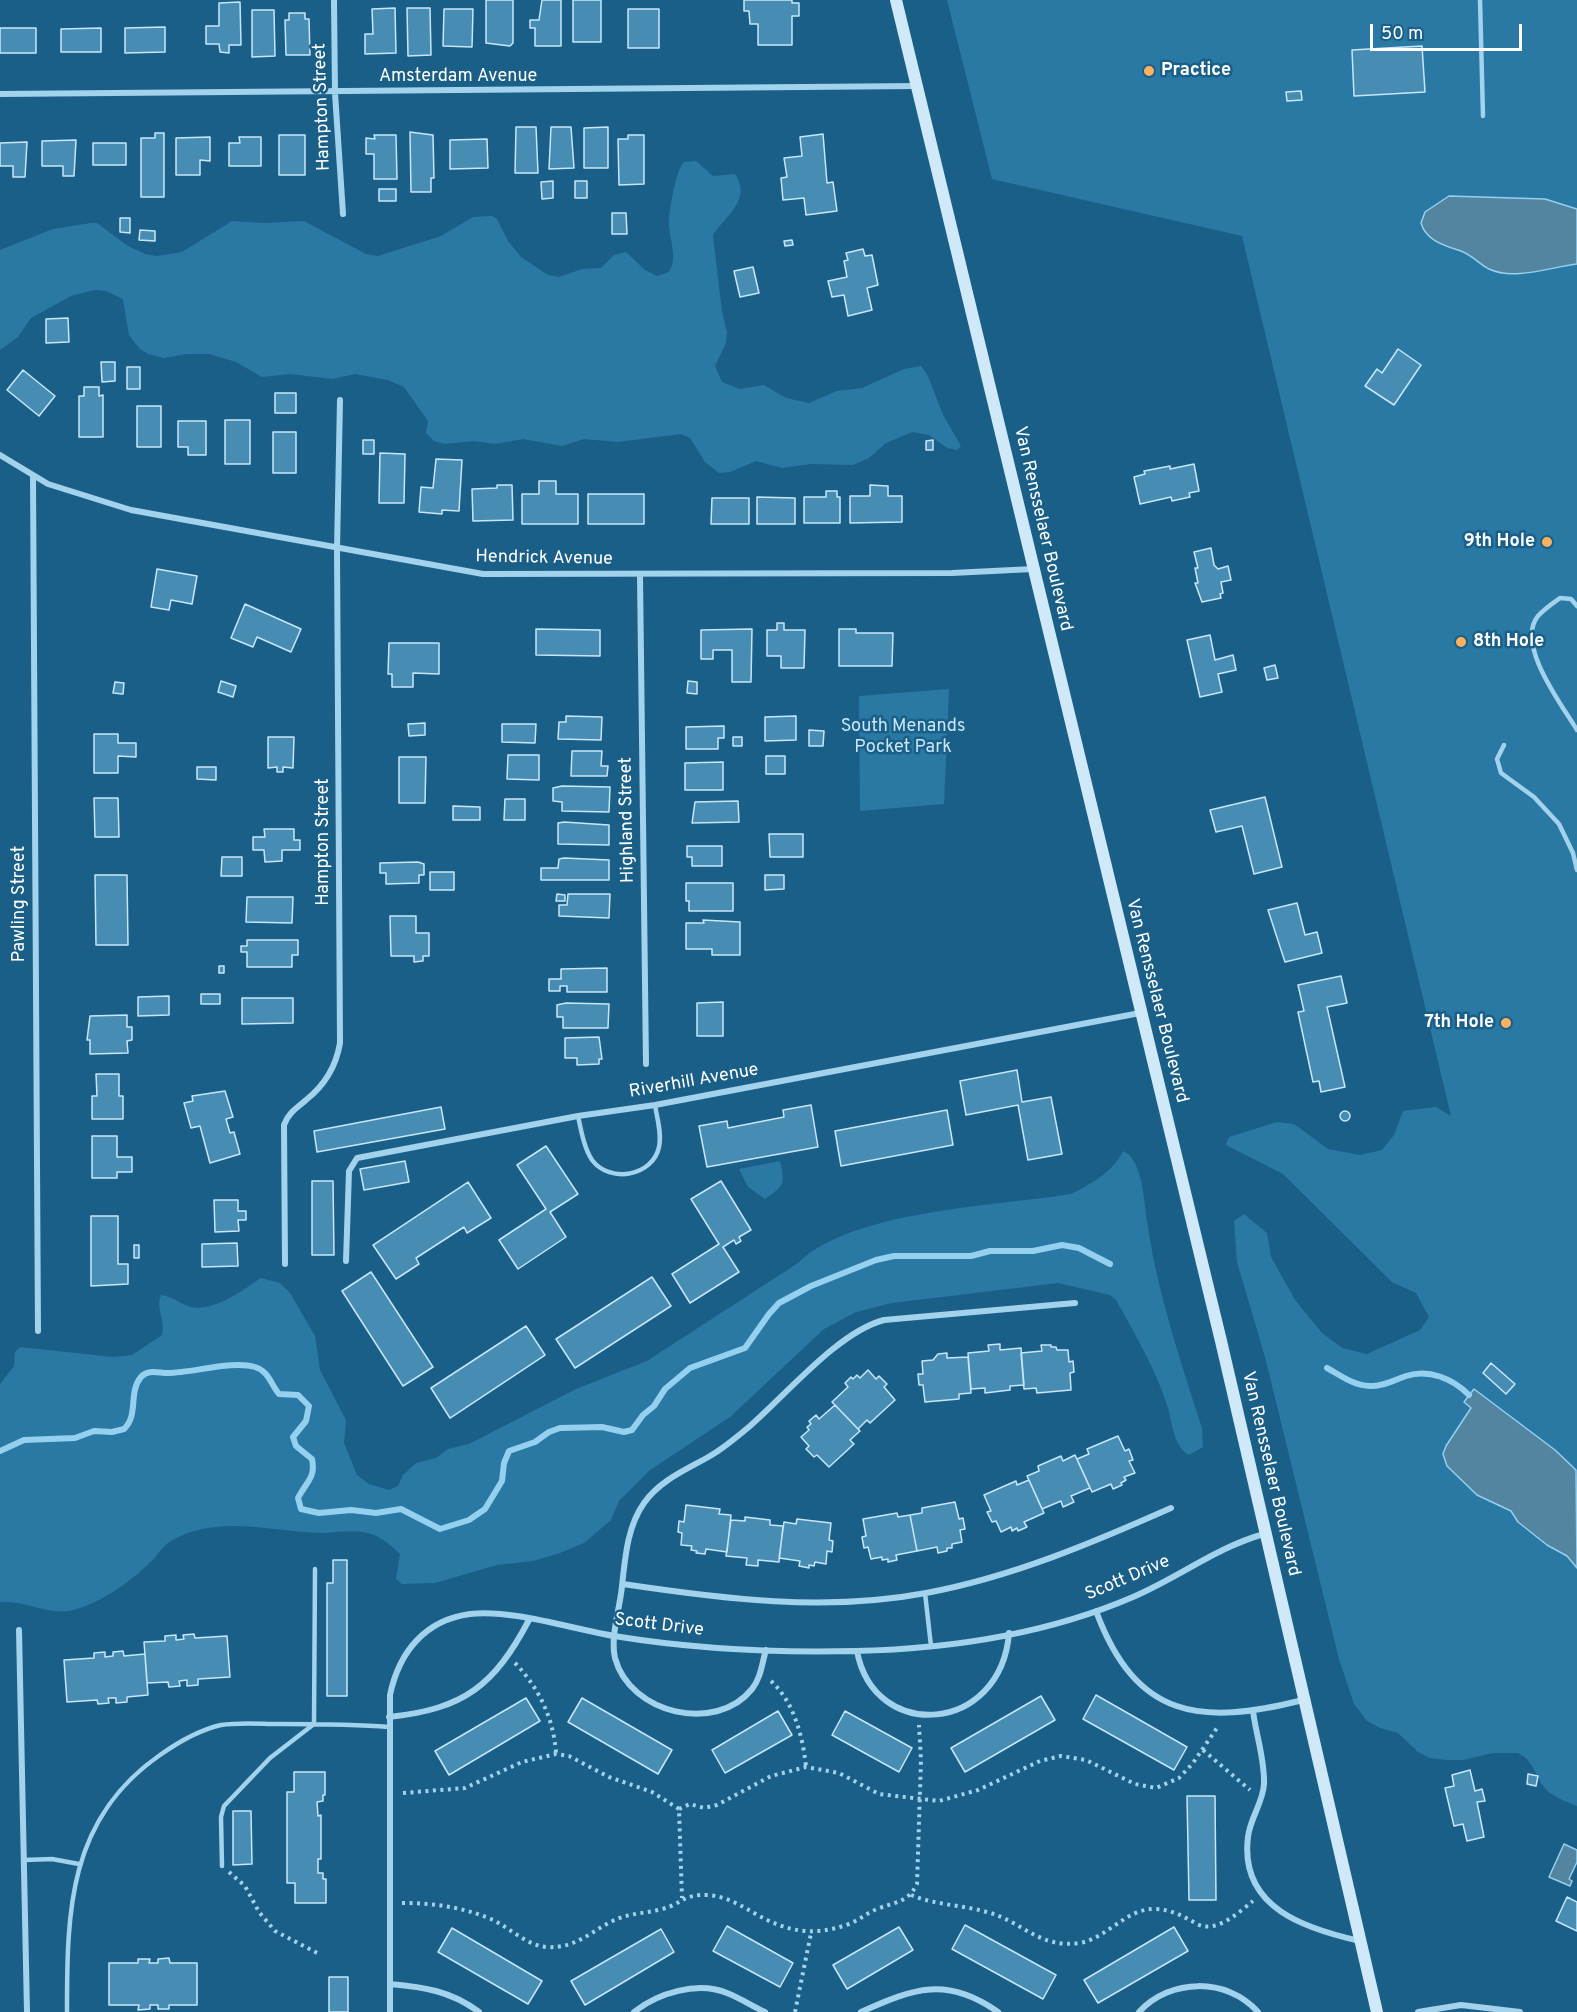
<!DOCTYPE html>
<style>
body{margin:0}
#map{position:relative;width:1577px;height:2012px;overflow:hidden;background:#1a5f87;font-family:Overpass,sans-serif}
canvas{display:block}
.scale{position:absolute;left:1370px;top:24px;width:152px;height:27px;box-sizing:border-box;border:3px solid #fff;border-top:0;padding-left:8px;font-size:18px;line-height:21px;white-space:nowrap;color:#fff;-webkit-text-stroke:4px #1a5f87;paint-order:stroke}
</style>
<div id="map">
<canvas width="1577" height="2012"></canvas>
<div class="scale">50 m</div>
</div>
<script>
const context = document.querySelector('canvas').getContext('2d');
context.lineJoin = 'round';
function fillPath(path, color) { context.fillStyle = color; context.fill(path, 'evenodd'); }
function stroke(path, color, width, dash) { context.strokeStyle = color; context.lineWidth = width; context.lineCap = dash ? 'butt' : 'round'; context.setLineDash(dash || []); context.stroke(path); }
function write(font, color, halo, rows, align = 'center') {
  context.font = font + ' Overpass,sans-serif'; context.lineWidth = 5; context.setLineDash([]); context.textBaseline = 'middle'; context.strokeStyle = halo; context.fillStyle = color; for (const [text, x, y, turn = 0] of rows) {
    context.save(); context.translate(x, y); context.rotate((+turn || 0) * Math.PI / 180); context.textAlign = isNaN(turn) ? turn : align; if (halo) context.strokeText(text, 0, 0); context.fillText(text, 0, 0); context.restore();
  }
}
fillPath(new Path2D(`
 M947,0H1577V1806C1565,1801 1552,1797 1544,1787C1535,1775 1533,1760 1518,1753H1493L1463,1760H1447L1430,1758L1418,1752L1398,1733L1380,1728L1367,1721L1354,1704L1339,1659L1265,1357L1237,1262L1234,1221L1244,1214L1267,1233L1271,1257L1295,1300L1322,1333L1342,1348L1367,1354L1420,1330L1429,1317L1416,1293L1392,1282L1283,1174L1226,1145L1229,1137L1277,1122L1294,1124L1328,1149L1360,1155L1382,1150L1394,1135L1403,1111L1436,1107L1451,1116L1242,236L992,179Z
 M696,161L713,176L735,174C752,200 726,215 713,235L722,312L727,332L726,343L715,366L722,382L740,389L764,385L786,398L809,403L837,391L862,388L904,369L921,366L928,376L943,415L961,446L957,450L947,448L929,435L912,432L886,443L869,458L853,465L811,464L782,468L756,461L730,472L719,473L705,462L690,438L681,434L618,442L584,439L562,446L523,439L495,444L473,441L445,444L434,441L426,433L428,421L404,387L388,380L355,374L332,379L290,374L262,377L236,362L209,354H187L164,358L148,354L139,348L129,335L123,299L106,291L94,290L71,296L31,318L18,337L0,350V250L53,229L91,223H97L128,246L145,254L157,256L182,252L232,221L264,223L304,221L366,254L378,256L441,236L473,217L492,216L497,219L508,241L521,257L548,275L559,277L582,269L601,268L614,255L626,252L645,270L657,276L669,272C678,257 670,242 669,226C668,214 676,169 684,162Z
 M949,689L944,804L860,811L859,696Z
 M1123,1151C1144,1159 1144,1208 1148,1227C1158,1295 1181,1362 1202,1428L1203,1447L1189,1455C1172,1445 1173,1422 1167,1405C1155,1368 1135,1334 1116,1300L1110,1295L1058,1283L892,1303L856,1312L824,1329L730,1417L650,1470L619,1501L611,1520L584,1543L560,1553L533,1561L497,1565L435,1583L402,1584L396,1579L400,1554C393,1547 384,1539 374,1535C358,1529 342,1532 324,1533C274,1533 219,1513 171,1541C163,1545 158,1555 152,1561C130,1581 109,1598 80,1608C49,1619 30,1600 0,1602V1384L14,1366L15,1352L20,1347L113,1357L132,1355L162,1335C166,1322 155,1306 161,1295C172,1296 180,1304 191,1307C214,1312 243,1290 261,1278L280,1283L290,1293L315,1336L320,1370L346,1420L344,1443L357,1475L369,1484L389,1490L398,1486L403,1475L416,1463L436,1458L448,1449L469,1444L576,1389L647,1361L798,1263C852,1210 997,1206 1071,1194C1090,1185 1115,1170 1123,1151Z
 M780,1161C785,1184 785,1185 765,1199L748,1187L739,1169Z`), '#2a79a5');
const water = new Path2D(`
 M1449,196L1545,199L1577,209V264C1551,267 1514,281 1489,269C1479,264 1472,255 1461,251C1446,246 1426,241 1421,223L1425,212Z
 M1474,1389L1555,1450L1576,1470L1577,1568L1567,1556L1547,1545L1518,1522L1511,1511L1477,1495L1447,1466L1443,1454L1446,1446L1471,1408L1464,1402Z
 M1564,1844L1577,1850V1862L1569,1879L1572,1881L1570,1886L1549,1877Z`);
fillPath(water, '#5384a0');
stroke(water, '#95d0ef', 1.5);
stroke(new Path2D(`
 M1327,1368C1340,1375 1354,1386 1370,1386C1382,1387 1394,1380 1406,1376C1429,1369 1452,1378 1469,1395
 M0,1451L24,1440L75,1438L94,1431L112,1432L124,1429C139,1415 128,1392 141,1377C148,1369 158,1373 168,1373C193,1373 232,1360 255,1367C269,1371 271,1385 279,1394L298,1395L309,1406L306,1421L293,1437L296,1446L312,1459C316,1478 306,1482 298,1498L301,1509L319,1513L351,1510L376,1513L401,1509L440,1529L469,1520L485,1509L502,1481L504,1463L509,1451L535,1442L549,1432L560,1428L602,1427L624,1432L632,1430L643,1415L654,1406L665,1389L690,1368L745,1348L769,1314L779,1303L811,1286L876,1260L894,1256H971L990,1251H1033L1062,1245L1079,1248L1110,1264`), '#95d0ef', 6);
const building = new Path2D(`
 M486,0H513V43L510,46L486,43Z
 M542,0H561V46H535V28H530V20H539Z
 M573,0H601V42H573Z
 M744,0H792V3H799V16H792V45H758V24H750L749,11H744Z
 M240,2L241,45H229V53L220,52L219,44H206V26H219V3Z
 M395,8L396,53L365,54V34H373L372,9Z
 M407,8H430L431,55L408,56Z
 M444,9H473L472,47L443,46Z
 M628,9H659V48H628Z
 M252,10H274L275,56L252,57Z
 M289,13H305V19H309L310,55H286L285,20H289Z
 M165,27V52L125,53V28Z
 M0,28H36V53H0Z
 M101,28V52H61V29Z
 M1422,46L1425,92L1354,96L1352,50Z
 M1301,91L1302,100L1287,101L1286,92Z
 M516,127H536L538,173H515Z
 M551,127H571L574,168L549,169Z
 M608,127V168H584V128Z
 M410,132L433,135L434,178H431V192H411Z
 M155,133H164V197H141V138H155Z
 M823,134L827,183L833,182L837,211L806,215L804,198L783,200L781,178L787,177L784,158L802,156L800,137Z
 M279,135H305V175H279Z
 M374,135H396L397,179H374V154H366V138L375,139Z
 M628,135H644V184L619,185L618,139H628Z
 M210,137V161L200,160V175H176V138Z
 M239,137H261V166H229V143H240Z
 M487,139L488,168L450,169V140Z
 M76,140L74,176H63V166H42V141Z
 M27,142L25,177H13V166H0V143Z
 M93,143H126V165H93Z
 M553,181V198L542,199L541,182Z
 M575,181H587V198H575Z
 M379,189H396V201H379Z
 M612,213H626L627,234H612Z
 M120,218H130V233L120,232Z
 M140,230L155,231V241L139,240Z
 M792,240L793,245L785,246L784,241Z
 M863,249L865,256L872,255L878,285L867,288L872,310L848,316L844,295L832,297L828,281L847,277L844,261L848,260L846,253Z
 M753,267L759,293L740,297L734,271Z
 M68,318L69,342L46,343V319Z
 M1398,349L1421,365L1394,405L1365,386L1377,369L1382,373Z
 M101,362H115V381L102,382Z
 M127,367H140V389H127Z
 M23,370L55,396L39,416L7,390Z
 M84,387H99V396L103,395V437H79V396H84Z
 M275,393H296V413H275Z
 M137,406H161V447H137Z
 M225,420H250V464H225Z
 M178,421H206V455H188V447H178Z
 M273,432H296V473H273Z
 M363,440H374V454H363Z
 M933,440V450H926V441Z
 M380,453L405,454L404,503H379Z
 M436,459L462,460L459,511L442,510V514L419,512L421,487L433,488Z
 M1194,464L1199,491L1189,493L1190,497L1172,501L1171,497L1140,504L1134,477L1145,474L1144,471L1170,466V469Z
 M539,481H556V494H578V524H522V494H539Z
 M497,485H512L513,520L473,521L472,489L497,488Z
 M870,485L888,486V496H902V522L850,523V496H870Z
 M826,491H837V497H840V523H804V497H826Z
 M588,494H644V524H588Z
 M757,497L795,498V524H757Z
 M712,498H749V524H711Z
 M1211,548L1214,565L1218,569L1228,566L1231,580L1221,582L1223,593L1220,594L1221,598L1202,602L1195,583H1198L1195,568H1198L1194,552Z
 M157,569L197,576L192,604L171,600L169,610L151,607Z
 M245,604L301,629L291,652L257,637L253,647L231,638Z
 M777,623H784V630H805L804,668H781V656H767V630H777Z
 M536,629L600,630V656L536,655Z
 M752,629L751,682H732V650H713V659H701V630Z
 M839,629H856V633H893L892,666H839Z
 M1210,635L1215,660L1233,655L1236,670L1218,674L1222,692L1200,697L1187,640Z
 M389,643H439V674L413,673V687H392V674H388Z
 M1275,665L1278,678L1267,680L1264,668Z
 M221,681L236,686L233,697L218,692Z
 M688,681L697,682V694L687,693Z
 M115,682L124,683L123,694L113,693Z
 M566,716L602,717L601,740L558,739L559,722H566Z
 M796,716V740L765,741V717Z
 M425,723V735L409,736L408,724Z
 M502,724H536L535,743L502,742Z
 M724,726V738H718V749H686V727Z
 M809,730L824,731L823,746H809Z
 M94,734H118V743H136V757L118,756V773H94Z
 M268,737H294L293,768L283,767V772H277V767L268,768Z
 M733,737H742V746H733Z
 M572,751H602L601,766H608L607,776H571Z
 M508,755H539V780L507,779Z
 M766,756H785V774H766Z
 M399,757H426L425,803H399Z
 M723,762V790H685V763Z
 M197,767H216V780L197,779Z
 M562,786L610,787L609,812L562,811V802L553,801V788Z
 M1265,797L1282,867L1254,874L1242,826L1216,832L1210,810Z
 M94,798H118L119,837H95Z
 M505,799H525V820H504Z
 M738,801L739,822L692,823L695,802Z
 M453,806L480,807V820H453Z
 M564,822L609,825V845L558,844V823Z
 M264,829H294V840H300V850H282V861L265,862L264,850H253V837H265Z
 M769,834H803V857H770Z
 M687,846H722V866H692V857H687Z
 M222,857H242V876H221Z
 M564,858L609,860V880H541V868H558L559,859Z
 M418,862L424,864V875H419V883L386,884V873H380V863Z
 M430,872H454V890H430Z
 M95,875H127L128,945H96Z
 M765,875H784V889L765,890Z
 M686,883H733V911H689V901H686Z
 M557,894L565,895V901H556Z
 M568,894H610L609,918L559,916V905H567Z
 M247,897H293L292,923L246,922Z
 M1297,903L1305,935L1317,932L1322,953L1285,962L1268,910Z
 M390,916H416V933H429V956H423V961L414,962V956H391Z
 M703,920L740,922V955H712V949H686V923H704Z
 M247,940H298V955H292V967H247V952H241V946H247Z
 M219,966H224V973H219Z
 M607,968V992H567V986H560V991H549V979H561V969Z
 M1341,976L1347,1003L1327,1007L1345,1087L1321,1092L1319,1081L1313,1082L1298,1012L1304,1011L1298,985Z
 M201,994H220V1004H201Z
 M169,996V1015L138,1016V997Z
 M242,998H293V1023L242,1024Z
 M723,1002V1036H697V1003Z
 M566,1003L609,1004L608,1028H563V1017H557V1005Z
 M127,1015V1027H132V1040L127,1041L128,1053L90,1054V1040H87L90,1016Z
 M599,1037L602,1059H599V1064L577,1065V1058H565V1038Z
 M1017,1070L1022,1102L1051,1097L1062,1154L1028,1160L1018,1105L966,1115L960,1081Z
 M96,1074H119V1096H123V1119H92V1096H97Z
 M225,1091L233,1117L226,1119L230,1133L234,1132L240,1154L210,1163L200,1126L191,1128L184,1103L193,1101L192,1096Z
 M811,1105L818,1147L707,1167L699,1126L727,1121L728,1128L784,1117L783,1110Z
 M441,1107L445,1129L317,1152L314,1131Z
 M947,1110L953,1145L841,1166L835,1131Z
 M1340 1116a5 5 0 1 1 10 0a5 5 0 1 1-10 0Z
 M92,1136H117V1157H132V1172H117V1178H92Z
 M546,1146L578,1194L550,1212L566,1237L518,1269L499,1240L546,1209L517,1165Z
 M405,1161L409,1182L364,1190L360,1169Z
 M312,1181H333L334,1255H312Z
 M721,1181L751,1230L739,1237L741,1241L736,1244L734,1240L723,1247L739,1272L690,1303L672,1274L719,1244L691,1199Z
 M468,1182L491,1218L467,1233L464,1227L416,1258L419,1264L396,1279L373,1245Z
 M214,1200H238V1211H246V1220H238L239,1231L215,1232Z
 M91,1216H118V1264H128V1284L91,1286Z
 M237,1243L238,1266L202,1267V1244Z
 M134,1245H139V1258H134Z
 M371,1272L433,1367L403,1386L342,1291Z
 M652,1277L671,1306L575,1368L556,1339Z
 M526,1326L545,1355L450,1418L431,1388Z
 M1000,1344V1350L1021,1348L1024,1385L1010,1386V1390L985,1393V1388L971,1389L968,1353L989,1351L988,1345Z
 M1041,1345H1051V1347H1056L1057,1350H1068L1069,1362L1073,1361L1074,1372L1070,1373L1071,1390L1037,1393L1036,1388L1024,1389L1021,1353L1042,1351Z
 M947,1353V1358L968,1357L971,1393L959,1394V1399L925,1402L923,1385H919L918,1374H923L922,1361L933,1360L938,1354Z
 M1491,1363L1515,1384L1506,1394L1483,1373Z
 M868,1370L876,1379L879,1376L887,1384L884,1387L895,1400L870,1423L867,1420L858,1429L832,1402L848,1387L845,1383L851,1377L853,1379L857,1375L860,1378Z
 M835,1405L860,1431L850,1440L854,1444L829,1467L817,1455L814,1457L806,1449L809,1446L801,1437L809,1430L807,1427L811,1424L809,1421L816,1415L819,1419Z
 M1118,1436L1125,1451L1129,1449L1133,1460L1129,1461L1135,1473L1124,1477L1126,1480L1121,1483L1122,1485L1113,1489L1111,1484L1092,1492L1077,1459L1089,1454L1087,1449Z
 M1075,1455L1090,1488L1071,1496L1074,1502L1063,1507L1061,1501L1042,1509L1027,1476L1039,1471L1038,1466L1061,1456L1063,1461Z
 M1029,1480L1044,1513L1024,1522L1027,1527L1018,1531L1017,1528L1012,1531L1011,1527L1001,1532L996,1521L992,1522L987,1512L991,1511L984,1495L1016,1481L1017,1485Z
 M955,1502L959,1519L963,1518L965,1529L960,1530L962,1542L952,1544V1548H947V1551L938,1553L937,1547L917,1551L910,1515L922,1513V1508Z
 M686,1505L720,1509L719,1514L731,1515L727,1552L706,1549L705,1554L696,1553L697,1551L691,1550L692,1546L681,1545L682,1533L678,1532L679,1521L684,1522Z
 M897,1513L898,1517L910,1515L917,1551L896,1555L897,1560L888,1562V1559L882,1560V1557L871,1559L868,1547L864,1548L862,1537L866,1536L863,1519Z
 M745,1517L770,1520V1525L783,1526L779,1562L758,1560V1566L746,1565L747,1558L726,1556L731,1520L745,1521Z
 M797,1519L831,1523L829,1540L833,1541L832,1552L827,1551L826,1564L815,1562L814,1566L809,1565V1568L799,1566L800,1561L779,1558L784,1522L796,1524Z
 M333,1560H347V1696H327V1583H333Z
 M194,1634L195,1638L227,1636L230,1677L198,1679V1685L187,1686V1680L179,1681L180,1686L169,1687L168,1682L147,1683L144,1642L165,1641V1636L176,1635V1640L184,1639L183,1635Z
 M123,1651L124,1656L145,1654L148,1695L127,1697V1702L116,1703V1698H108L109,1703L98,1704L97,1700L67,1702L64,1660L94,1658V1653L105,1652V1657L113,1656V1652Z
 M1096,1695L1187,1747L1174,1770L1083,1719Z
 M1041,1696L1055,1720L965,1772L951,1748Z
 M526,1698L540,1721L449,1775L435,1751Z
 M582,1698L672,1750L658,1774L568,1722Z
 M778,1711L792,1735L725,1773L712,1750Z
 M845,1711L912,1748L899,1772L832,1735Z
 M1470,1770L1475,1791L1482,1789L1485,1801L1477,1802L1484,1837L1467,1841L1463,1824L1454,1826L1445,1788L1454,1786L1452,1775Z
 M294,1772H325V1795H323V1801L317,1802L318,1816L321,1815V1859H318V1873H323V1879H326V1903H295V1883H287V1792H294Z
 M1528,1774L1538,1776L1536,1786L1527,1784Z
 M1187,1796H1215L1216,1900H1189Z
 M233,1811H251L252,1864L233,1865Z
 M1567,1897L1577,1902V1931L1556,1921Z
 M965,1925L1056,1975L1043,1999L952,1949Z
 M727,1926L793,1963L780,1987L713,1951Z
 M899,1927L913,1950L847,1989L833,1965Z
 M1174,1927L1188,1951L1098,2003L1084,1980Z
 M452,1928L542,1981L528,2004L438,1952Z
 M661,1929L674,1952L585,2005L571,1981Z
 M169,1958L170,1963H197V2005H169V2009H158V2005H150V2009L138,2010L139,2005H109V1963H138V1959H150L149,1963H158V1959Z
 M329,1977H348V2012H329Z`);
fillPath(building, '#478cb2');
stroke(building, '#c7e7f9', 1.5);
stroke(new Path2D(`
 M515,1663C539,1688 554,1719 556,1754
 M771,1681C794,1702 803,1737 806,1767
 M1203,1750L1250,1790
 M403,1793L465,1788L522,1762L556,1754L569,1756L609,1777L652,1792L679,1809L682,1898
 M679,1809L690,1804L704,1808L717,1805L771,1776L806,1767L839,1773L879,1794L939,1801L978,1790L1040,1761L1061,1756L1086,1760L1135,1784L1156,1788L1179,1778L1193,1763L1219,1725
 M229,1872L245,1886L259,1912L275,1931L319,1954
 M911,1895C935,1905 962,1905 987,1912C1022,1921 1039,1949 1080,1943C1107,1938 1126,1909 1154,1909C1170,1909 1183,1916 1197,1924C1216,1934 1239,1912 1253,1901
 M402,1903C433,1903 462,1907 491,1919C509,1927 527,1946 547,1947C577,1949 593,1929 617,1919C632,1913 647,1913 662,1909C682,1904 683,1894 708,1895C725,1896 740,1905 754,1913C787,1932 813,1937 849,1924C859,1920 867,1913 877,1909C894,1902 908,1903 917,1884L921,1760L919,1725
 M795,2012L811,1933`), '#a2d2ec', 4, [3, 4.5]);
stroke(new Path2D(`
 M1480,0L1483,116
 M1577,606L1571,599L1560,598C1553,603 1544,609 1538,616C1515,644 1562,705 1577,730
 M1504,745L1497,759L1501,773L1534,797L1559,824L1573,853L1577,870
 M578,1116C581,1130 584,1148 592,1160C610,1184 653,1176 659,1147C662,1134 657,1118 655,1105
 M925,1593L931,1646
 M24,1860L52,1859L79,1864
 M222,1866L221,1817L224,1806L270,1758L314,1724L315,1569
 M67,2012C67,1911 68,1819 160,1755C177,1743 199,1730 221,1725C239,1722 261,1724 280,1724C316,1724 353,1724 389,1727`), '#a2d2ec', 4.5);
stroke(new Path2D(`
 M334,0L335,93L343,214
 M0,94L917,86
 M0,455L48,484L131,510L483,574L952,573L1033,569
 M33,477L38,1331
 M640,576L646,1064
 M346,1261L349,1171L357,1158L578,1116L655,1105L1140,1013
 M285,1264L284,1125C288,1113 297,1108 306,1100C325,1085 336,1067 340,1043L337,549L340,400
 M623,1584C723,1599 826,1612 926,1593C1012,1577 1092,1543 1171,1508
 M1096,1611C1136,1719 1200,1726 1303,1700
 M19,1630L27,2012
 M766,1650C762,1663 761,1678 752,1689C716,1734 630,1714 615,1658C610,1637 620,1608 622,1586C625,1559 627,1527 644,1503C660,1480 686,1470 710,1456C724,1448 737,1437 750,1426C787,1394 838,1332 884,1320L1075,1303
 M857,1651C874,1743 1001,1734 1009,1633
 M1253,1711C1256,1735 1265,1760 1264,1784C1263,1803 1250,1818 1248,1837C1239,1908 1306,1929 1360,1941
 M389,1717C464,1709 494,1686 529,1620
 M390,1984C424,1987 451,1991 479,2012
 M390,2012V1695C399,1652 425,1620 470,1614C511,1609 572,1629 614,1636C694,1649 775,1653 855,1651C948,1649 1047,1634 1133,1597C1178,1578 1217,1547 1264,1534
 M634,2012C658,1993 697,1981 727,1993C740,1998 752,2006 765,2012
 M861,2012C914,1988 947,1976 998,2012
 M1139,2012C1170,1978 1227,1977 1258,2012
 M1418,2012L1461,2005L1520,2012`), '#a2d2ec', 6);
stroke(new Path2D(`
 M896,0L1221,1341L1377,2012`), '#cfe9f9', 12);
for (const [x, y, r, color] of [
 [1149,71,6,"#feb15e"],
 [1547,542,6,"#feb15e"],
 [1461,642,6,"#feb15e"],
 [1506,1023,6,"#feb15e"]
]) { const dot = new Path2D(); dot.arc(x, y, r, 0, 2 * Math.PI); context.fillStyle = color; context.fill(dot); stroke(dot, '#1a5f87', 2); }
write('bold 18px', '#fff', '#1a5f87', [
 ["Practice",1161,71],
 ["9th Hole",1535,542,"right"],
 ["8th Hole",1473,642],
 ["7th Hole",1494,1023,"right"]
], 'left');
write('18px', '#fff', '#1a5f87', [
 ["Amsterdam Avenue",458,77],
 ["Hampton Street",323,107,-92],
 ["Van Rensselaer Boulevard",1042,529,77],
 ["Hendrick Avenue",544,559,1],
 ["Highland Street",628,820,-91],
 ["Hampton Street",324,842,-90],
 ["Pawling Street",20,904,-90],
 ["Van Rensselaer Boulevard",1156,1001,76],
 ["Riverhill Avenue",694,1082,-10],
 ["Van Rensselaer Boulevard",1270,1474,77],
 ["Scott Drive",1128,1579,-23],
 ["Scott Drive",659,1626,7]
]);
write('18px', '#c7e7f9', '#1a5f87', [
 ["South Menands",903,727],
 ["Pocket Park",903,748]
]);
</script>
